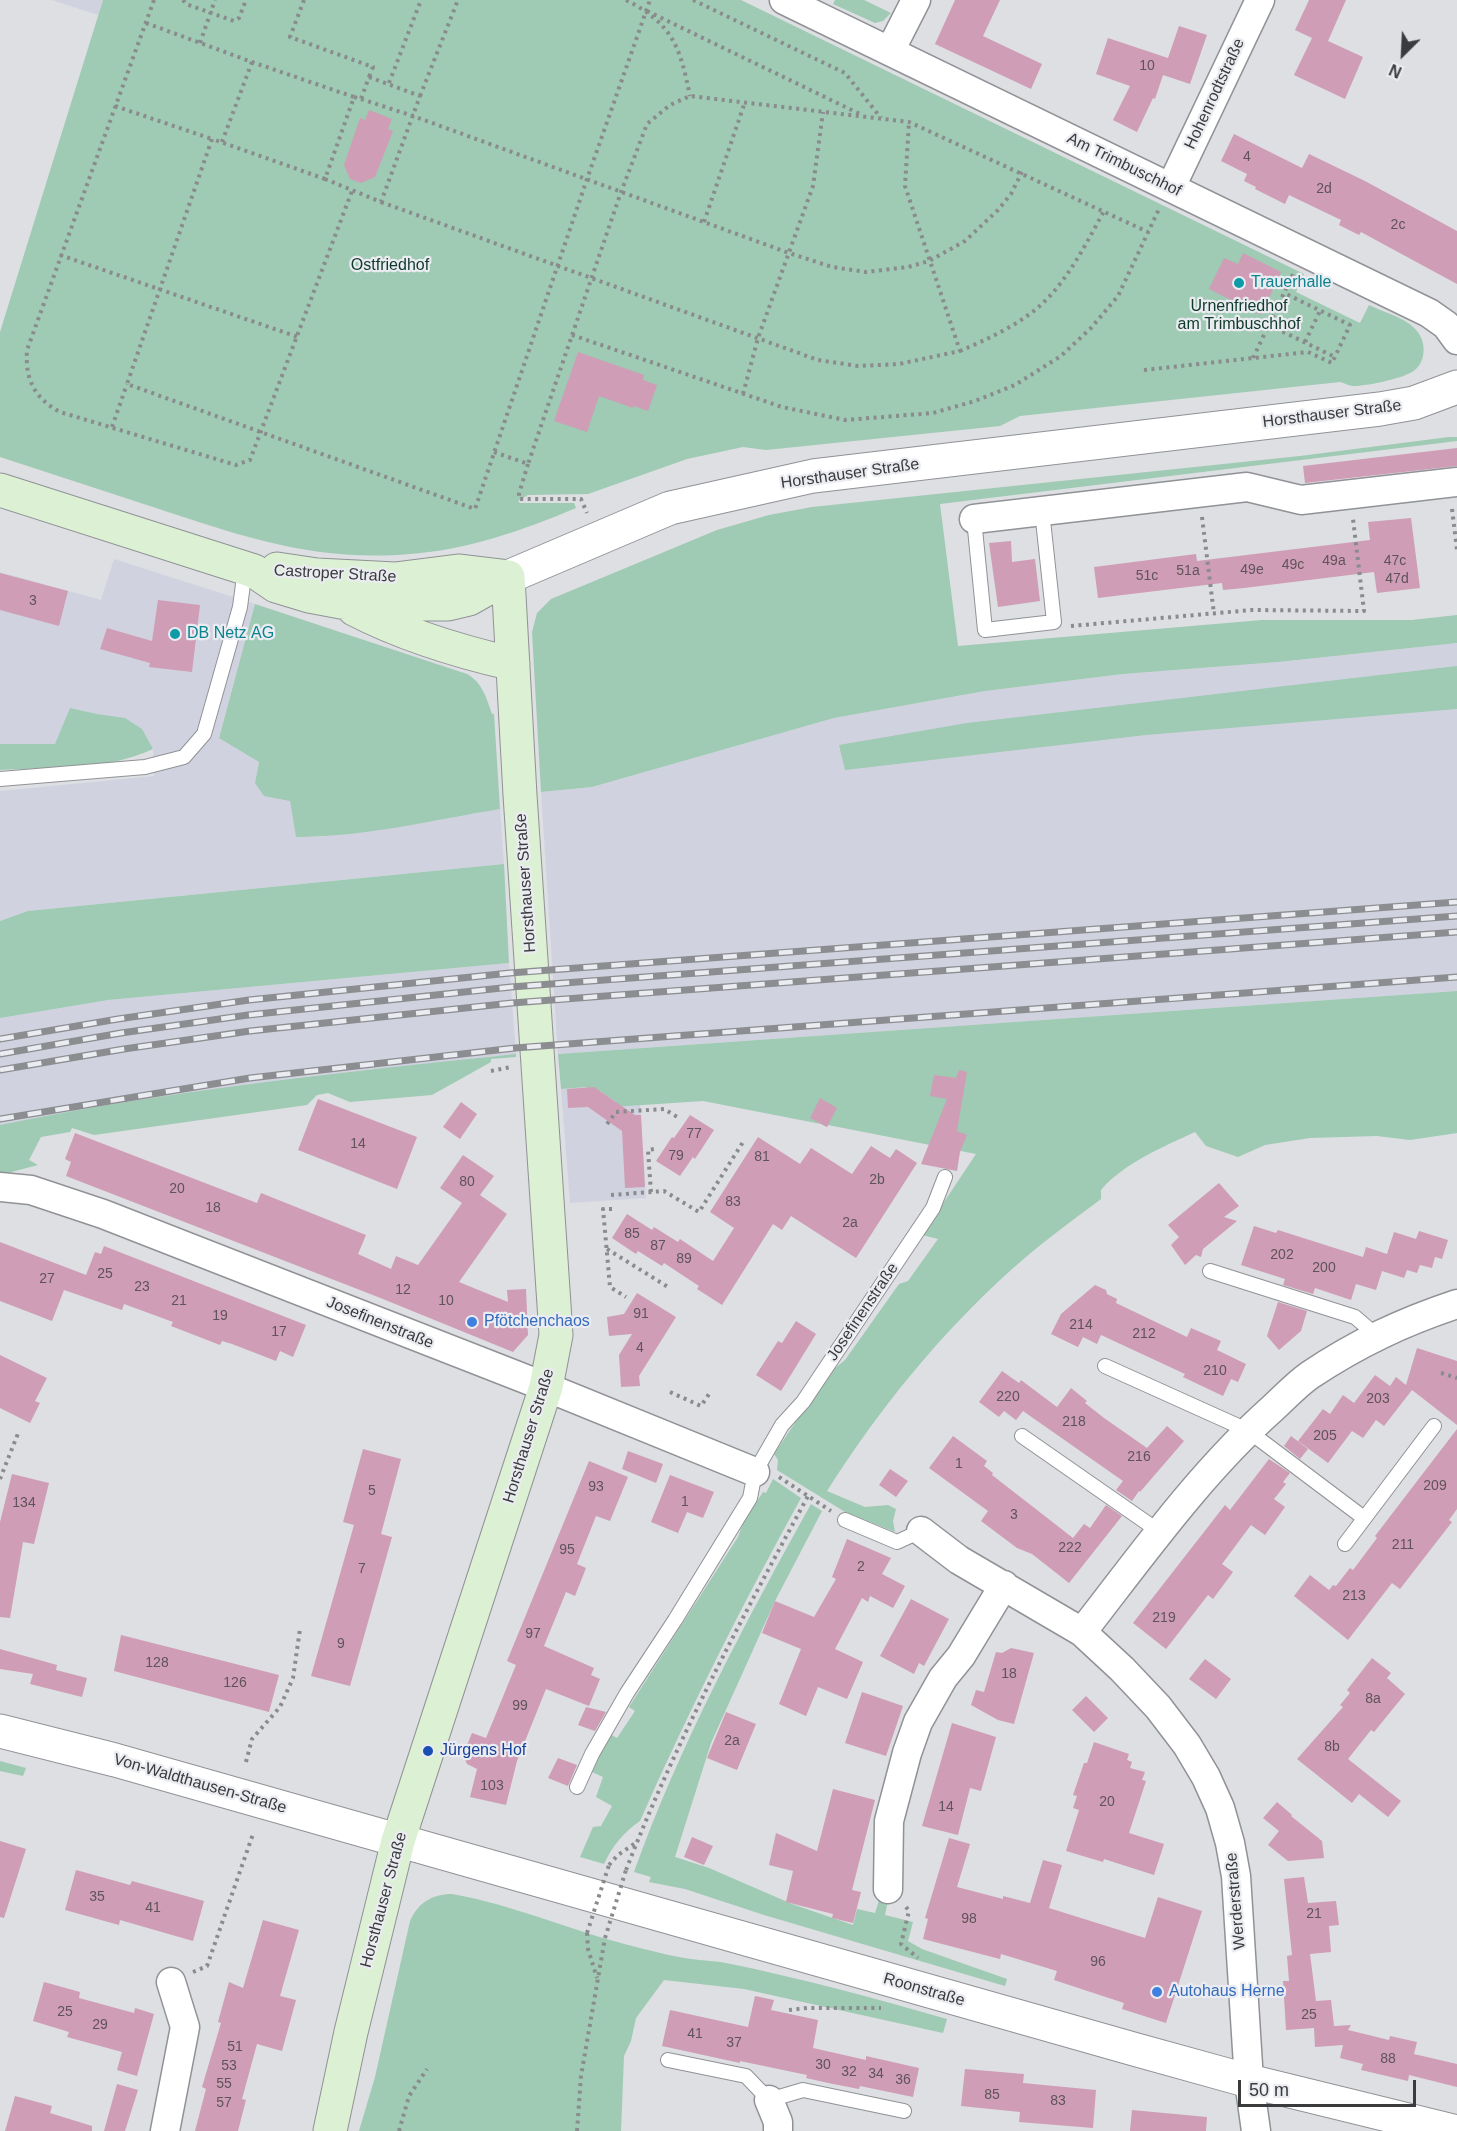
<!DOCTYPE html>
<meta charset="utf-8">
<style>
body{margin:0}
#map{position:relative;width:1457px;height:2131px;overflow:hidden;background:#dddfe3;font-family:Arial,sans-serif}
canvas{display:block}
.north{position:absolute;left:1373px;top:24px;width:60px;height:60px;-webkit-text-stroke:4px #eaecf1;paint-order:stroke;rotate:204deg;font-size:16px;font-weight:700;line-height:24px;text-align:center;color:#3a3b3c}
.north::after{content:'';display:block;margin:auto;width:21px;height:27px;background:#3a3b3c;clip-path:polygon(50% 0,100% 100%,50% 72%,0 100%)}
.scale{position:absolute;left:1238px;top:2080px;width:178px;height:27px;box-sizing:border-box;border:3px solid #3a3b3c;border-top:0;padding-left:8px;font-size:18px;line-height:21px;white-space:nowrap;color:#3a3b3c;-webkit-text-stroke:4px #eaecf1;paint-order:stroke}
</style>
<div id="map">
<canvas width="1457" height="2131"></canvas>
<div class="north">N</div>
<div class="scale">50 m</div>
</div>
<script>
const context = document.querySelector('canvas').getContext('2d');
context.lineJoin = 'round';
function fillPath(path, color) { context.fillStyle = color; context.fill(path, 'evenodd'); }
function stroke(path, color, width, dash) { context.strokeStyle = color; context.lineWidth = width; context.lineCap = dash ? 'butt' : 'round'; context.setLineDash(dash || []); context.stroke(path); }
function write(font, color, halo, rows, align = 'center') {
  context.font = font + ' Arial,sans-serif'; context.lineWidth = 4.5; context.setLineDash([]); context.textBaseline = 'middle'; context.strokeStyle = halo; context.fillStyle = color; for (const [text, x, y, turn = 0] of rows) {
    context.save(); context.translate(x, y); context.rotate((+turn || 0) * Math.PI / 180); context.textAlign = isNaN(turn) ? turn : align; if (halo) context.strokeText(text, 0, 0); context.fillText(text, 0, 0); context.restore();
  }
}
fillPath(new Path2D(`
 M52,0H103L98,15Z
 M114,559L255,604L219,737L259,762L255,783L290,801L296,836L319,837L399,826L500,809L504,864L28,911L0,921V791L154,776L153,748L97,714L70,708L56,744H0V572L101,600Z
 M1457,643V991L558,1054L541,792L592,787L834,718L985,691L1123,674L1278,662Z
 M509,963L516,1054L294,1078L128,1103L0,1125V1018L108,1000Z
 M587,1087L600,1091L616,1102L614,1107L640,1105L646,1198L570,1203L561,1089Z`), '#d0d3df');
fillPath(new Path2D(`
 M103,0H741L1304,274L1296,292L1360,323L1369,305C1383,312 1407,318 1417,331C1427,343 1426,364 1412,372C1400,379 1367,386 1353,386C1349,386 1345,383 1340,382L1020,416L1000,426L766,450L743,447L687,459L588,494L528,495L518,501L520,503H574L576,508C524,530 467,550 410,554C315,562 244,537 156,508C104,491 52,474 0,457V332Z
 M835,0H864L891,13L883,21L875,23L833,4Z
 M1449,437H1457V441L940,504L958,646L1262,620H1412L1457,615V643L1278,662L1123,674L985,691L834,718L592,787L541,792L532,632L537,613L551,599L717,530L769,515L812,507L1300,456Z
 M255,604L467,674C482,682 487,699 492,714H494L500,809C433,820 364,837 296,837L290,801L264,796L255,783L259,762L219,738Z
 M1457,666V709L1146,735L845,770L839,745L967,723Z
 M70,708L97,714L125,718L142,729L153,749C106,771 51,767 0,770V744H55Z
 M504,864L509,963L108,1000L0,1018V921L28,911Z
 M1457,991V1133L1410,1140L1377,1136L1310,1138L1265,1145L1238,1157L1206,1146L1195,1132C1163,1147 1124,1163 1101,1190V1199C1070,1222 1039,1245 1011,1270C939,1335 879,1409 827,1491L865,1507L888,1505L896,1509L893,1521L895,1532L845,1512L777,1470L778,1460L774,1454L828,1374L845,1360L899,1284L908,1281L938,1239L922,1235L976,1154L828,1125L827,1127L821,1124L703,1101L613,1107L616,1102L600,1091L588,1107L587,1087L561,1089L558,1054Z
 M516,1054V1057L491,1059V1062L432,1095L350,1102L328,1093L317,1095L307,1105L94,1135L72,1128L70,1132L41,1137L29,1160L38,1165L0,1175V1125C170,1090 343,1072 516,1054Z
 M773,1479L801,1498C743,1603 689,1710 640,1821C624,1832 612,1846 604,1864L580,1857L593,1827L601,1826L612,1806L596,1797L603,1777L592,1772L610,1734L617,1738L635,1711L629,1707L738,1537L744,1521L763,1492L766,1493Z
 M811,1504L822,1511L775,1601L711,1743L675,1857L709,1868L792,1904L853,1925L857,1909L875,1913L880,1897L888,1900L885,1915L913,1922L908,1941L922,1949L1007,1979L1005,1986L764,1915L685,1889L649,1882L651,1877L634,1872C679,1746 746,1621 811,1504Z
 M0,1761L26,1768L23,1776L0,1771Z
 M452,1894C515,1905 574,1932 636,1947C656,1952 678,1958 699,1960C708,1961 716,1961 726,1963C800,1978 874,1998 947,2019L943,2033L744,1989L664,1980L636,2018L631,2041L624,2056L621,2131H359L375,2077L410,1921C418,1903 432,1894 452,1894Z`), '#9fcab3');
fillPath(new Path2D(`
 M955,0H1000L983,36L1042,64L1031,89L935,44Z
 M1309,0H1346L1328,41L1363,57L1345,99L1294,75L1312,38L1295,30Z
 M1179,26L1207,35L1190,84L1163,75L1168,60L1155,99L1153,98L1137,132L1113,120L1130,86L1096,74L1108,38L1168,58Z
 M369,110L392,119L388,129L393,131L375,177L361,183L350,179L344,165L360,118L365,120Z
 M1234,134L1302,168L1309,154L1365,181L1457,231V284L1361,232L1359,235L1339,225L1341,220L1289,195L1285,204L1255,189L1256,187L1244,181L1247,174L1221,161Z
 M1243,253L1281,272L1261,315L1209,289L1224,258L1238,264Z
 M578,352L644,375L643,380L657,385L648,411L634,406L633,408L599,396L587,432L554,421Z
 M1457,448V466L1305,483L1303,466Z
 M1411,518L1420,588L1377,593L1374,572L1244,588L1223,590L1222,583L1098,598L1094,567L1196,554L1197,561L1370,540L1368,522Z
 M1011,541L1012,562L1035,559L1040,601L998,607L989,543Z
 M0,573L68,591L59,626L0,610Z
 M158,600L200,605L192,672L149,667L150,663L100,649L107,628L152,641Z
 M959,1070L967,1072L957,1131L967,1135L960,1152L957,1171L921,1164L947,1099L930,1096L934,1075L956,1078Z
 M594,1087L635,1115H641L645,1187L625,1188L622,1131L588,1107L568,1108L567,1089Z
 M820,1098L837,1108L827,1127L810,1118Z
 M318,1099L417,1137L397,1189L298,1150Z
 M461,1102L477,1114L460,1139L443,1127Z
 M690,1115L714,1130L695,1159L693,1157L680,1176L656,1161L672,1137L674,1138Z
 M75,1133L257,1203L261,1193L366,1235L358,1254L391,1269L396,1256L418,1265L462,1203L440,1188L463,1155L494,1176L480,1195L507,1214L459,1282L508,1302L507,1290L526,1289L528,1335L513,1352L378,1297L66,1176L71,1162L65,1159Z
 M758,1137L800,1164L811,1148L852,1174L871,1146L890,1158L896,1149L917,1163L856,1258L791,1216L782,1230L773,1224L722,1305L697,1289L699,1286L664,1263L662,1266L638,1251L636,1254L612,1238L627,1214L652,1230L654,1227L678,1242L680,1239L713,1261L734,1228L710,1212Z
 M1219,1183L1239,1206L1224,1217L1237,1221L1203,1249L1201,1257L1196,1255L1185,1265L1171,1245L1179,1237L1168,1225Z
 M1254,1226L1276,1233L1278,1230L1363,1257L1366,1247L1387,1254L1394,1232L1416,1239L1419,1231L1448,1240L1442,1259L1435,1257L1432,1268L1420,1265L1417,1273L1407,1270L1404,1278L1382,1271L1376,1290L1356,1284L1351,1300L1315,1288L1313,1294L1283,1285L1285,1279L1241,1265Z
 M0,1242L86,1275L95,1252L101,1254L104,1246L306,1325L293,1357L280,1351L276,1361L232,1344L222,1341L220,1345L171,1326L173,1322L124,1304L122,1310L64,1290L52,1321L0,1301Z
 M1095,1285L1106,1290L1107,1294L1117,1299L1116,1303L1187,1337L1191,1328L1221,1341L1217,1350L1246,1364L1238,1382L1231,1379L1223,1396L1183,1377L1185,1374L1101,1335L1097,1344L1083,1337L1078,1347L1051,1334L1061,1314Z
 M637,1293L676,1317L639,1376L640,1386L621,1387L619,1355L632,1334L609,1336L607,1317L624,1314Z
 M1278,1302L1307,1311L1301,1331L1279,1350L1267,1336Z
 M796,1321L816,1334L781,1391L756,1375L778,1341L782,1343Z
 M1417,1348L1457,1361V1425L1412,1390L1384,1426L1376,1420L1363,1438L1352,1431L1328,1463L1298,1441L1323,1409L1330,1414L1343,1395L1354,1403L1375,1375L1390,1386L1396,1377L1406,1385Z
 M0,1355L47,1378L35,1401L40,1403L30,1423L0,1408Z
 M1002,1371L1019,1383L1021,1380L1057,1407L1071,1388L1087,1401L1085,1403L1104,1418L1147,1448L1167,1426L1184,1441L1140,1492L1139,1491L1132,1501L1116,1490L1123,1481L1023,1411L1016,1420L1004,1411L999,1417L979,1402Z
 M1457,1429V1509L1449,1520L1452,1522L1400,1589L1392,1583L1348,1640L1294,1596L1310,1575L1329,1590L1333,1585L1336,1586L1350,1568L1353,1570L1377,1538L1375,1536Z
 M953,1436L987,1461L984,1466L993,1473L992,1475L1073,1538L1084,1524L1090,1528L1106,1505L1122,1516L1069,1583L1032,1554L1017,1548L981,1521L988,1511L929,1468Z
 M1291,1436L1308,1449L1300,1459L1284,1446Z
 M363,1449L401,1459L381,1534L392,1537L350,1686L311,1676L354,1525L343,1522Z
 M628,1451L663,1464L656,1483L622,1469Z
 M1269,1459L1290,1473L1283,1482L1286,1484L1274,1499L1285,1507L1265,1535L1251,1525L1222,1564L1233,1572L1213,1599L1208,1595L1166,1649L1133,1623L1225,1505L1230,1510Z
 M589,1461L628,1477L610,1521L596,1516L577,1564L586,1568L575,1596L566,1592L544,1646L594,1668L591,1675L600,1679L589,1706L546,1689L517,1761L506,1805L470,1797L477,1769L467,1764L463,1755L472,1733L486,1738L516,1665L507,1661Z
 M890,1469L908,1481L896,1497L879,1485Z
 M12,1474L49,1483L34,1544L23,1542L10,1618L0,1617V1522Z
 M670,1475L714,1492L703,1518L687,1512L678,1533L651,1522Z
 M847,1539L891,1558L882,1574L905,1586L893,1608L870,1596L868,1602L862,1598L835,1649L863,1662L847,1699L818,1687L806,1716L779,1704L801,1649L762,1633L775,1601L814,1617L836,1579L832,1577Z
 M911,1599L949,1619L924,1666L919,1663L914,1674L880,1656Z
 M121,1635L279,1675L269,1712L114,1671Z
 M1011,1648L1034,1653L1014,1724L998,1720L971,1705L976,1690L984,1692L996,1652L1002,1653Z
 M0,1649L57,1665L56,1670L87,1678L82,1697L30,1684L33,1674L0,1669Z
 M1372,1658L1391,1673L1387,1678L1405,1694L1374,1732L1371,1730L1348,1759L1401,1801L1388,1817L1359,1794L1352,1803L1297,1759L1343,1707L1340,1705L1350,1693L1347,1690Z
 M1205,1659L1231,1679L1216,1699L1189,1679Z
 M862,1692L903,1706L886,1756L845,1743Z
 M1086,1696L1108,1718L1094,1732L1072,1710Z
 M586,1707L606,1712L595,1731L578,1725Z
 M726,1712L756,1724L737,1770L707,1758Z
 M952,1723L996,1737L981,1791L970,1788L958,1835L922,1826Z
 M1094,1742L1129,1754L1127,1760L1132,1762L1130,1768L1145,1772L1142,1780L1146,1781L1129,1833L1164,1844L1154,1875L1104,1859L1103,1862L1066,1851L1079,1810L1073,1808L1077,1796L1073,1795L1084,1763H1087Z
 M558,1758L577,1765L568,1786L548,1778Z
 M833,1789L875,1800L852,1890L861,1892L853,1923L832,1918L833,1914L786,1902L793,1871L769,1865L776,1833L817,1851Z
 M1277,1802L1292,1815L1291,1816L1322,1841L1324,1858L1288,1861L1268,1845L1279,1831L1263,1818Z
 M692,1837L713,1846L704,1865L684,1857Z
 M949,1838L970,1844L957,1887L1003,1899V1896L1030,1903L1043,1860L1062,1865L1049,1908L1145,1938L1158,1897L1202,1911L1166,2023L1122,2009L1124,2003L1054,1980L1057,1971L1001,1954L1000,1959L923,1939L928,1919L925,1918Z
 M0,1841L26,1849L4,1918L0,1917Z
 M76,1870L130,1885L132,1881L204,1901L193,1941L120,1920L119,1925L65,1910Z
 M1304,1877L1308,1903L1336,1901L1339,1925L1329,1926L1331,1952L1310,1954L1316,2001L1331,2000L1334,2026L1351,2025L1348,2030L1389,2040L1390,2036L1417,2042L1414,2054L1457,2064V2087L1409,2075L1408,2081L1361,2070L1363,2064L1340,2058L1343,2045L1315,2047L1314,2028L1286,2030L1283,1981H1289L1287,1956L1292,1955L1284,1879Z
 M263,1920L299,1930L280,1996L296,2000L282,2051L257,2044L242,2099L246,2100L238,2131H195L206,2089L202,2087L221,2023L218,2022L229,1982L243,1988Z
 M44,1982L80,1992L79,1998L134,2013L135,2008L154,2014L137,2076L117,2070L122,2052L67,2037L69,2032L33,2021Z
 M755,1996L774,2000L771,2010L818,2020L813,2048L866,2060V2056L919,2068L913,2097L860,2086L859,2089L833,2084L806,2078L807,2075L740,2061V2063L662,2046L670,2010L748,2027Z
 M965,2069L1024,2074L1023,2083L1096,2090L1093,2128L1019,2122L1020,2112L961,2106Z
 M117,2084L138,2090L125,2131H104Z
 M15,2096L52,2106L50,2113L92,2126V2131H5Z
 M1132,2110L1207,2117L1206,2131H1130Z`), '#cf9db6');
const service = new Path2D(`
 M974,519L985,630L1054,622L1042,511
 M0,779L145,767L184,757L204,734L240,607L245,569
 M1210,1271L1355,1317L1376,1335
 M1105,1366L1247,1430L1364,1518
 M1022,1436L1160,1532
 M845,1520L897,1542L921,1531
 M1345,1544L1434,1426
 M577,1787L592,1754L627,1693L675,1620L750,1498L755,1472L782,1425L803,1402L933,1208L945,1177
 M668,2060L746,2076L769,2100L803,2090L904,2111`);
const minor = new Path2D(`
 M784,0L1429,313L1446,325L1457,340
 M890,51L916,0
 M1171,187L1260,0
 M974,519L1247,487L1301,500L1457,482
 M0,1187L31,1190L103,1214L546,1387L755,1472
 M921,1531L959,1560L1082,1632L1122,1669L1158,1707L1187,1745L1206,1777L1220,1808L1230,1843L1236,1876L1249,2081L1256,2131
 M1082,1632C1142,1555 1200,1473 1273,1408C1285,1397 1297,1384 1310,1375C1358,1343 1403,1322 1457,1304
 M888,1889L889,1821L907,1753L918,1722L943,1678L961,1656L1004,1585
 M769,2100L778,2122V2131
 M165,2131L185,2027L171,1982`);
const tertiary = new Path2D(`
 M508,577L670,508L813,476L1380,409L1414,403L1457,387
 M0,1731L115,1760L1137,2050L1249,2081L1453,2131`);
const secondary = new Path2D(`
 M0,490L254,571L276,586L309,596L341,602L383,604H448L469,599L508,577
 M277,569L317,575L395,579L458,571L508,577
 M354,609C402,634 461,652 513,664
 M330,2131L351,2032L398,1841L546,1387L556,1335L520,795L508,577`);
stroke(service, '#909296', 16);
stroke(minor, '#909296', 31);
stroke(tertiary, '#909296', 35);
stroke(secondary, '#909296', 35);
stroke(new Path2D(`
 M154,0L27,350C25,379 34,398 60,412L236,465L250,460L352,191
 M183,0L186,4L234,21L239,18L246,0
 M304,0L290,37L373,67L369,77
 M626,0C673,24 680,47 690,96
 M693,0L845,73L881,118
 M647,11L862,115
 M146,23L252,62L354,97
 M200,43L215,0
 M369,77L420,96L381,202L325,179L354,97L361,99Z
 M389,83L421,0
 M420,96L458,0
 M361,99L413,116L789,253L832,267L866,272L908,267L929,261L965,241L998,210L1011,194L1022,172
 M115,106L212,139
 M222,142L252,62
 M325,179L212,139L127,384L475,509L587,179L650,0
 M381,202L818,360L858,366L899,364L960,351L905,186L909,122
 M704,222L745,102
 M60,255L298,337
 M1269,325L1335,357
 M572,335L782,407L845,420L933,413L975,401L1015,385L1061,356L1091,328L1118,296L1159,209
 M1305,342L1320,311
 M960,351C988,339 1023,323 1045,301C1070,276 1087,242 1104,211
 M1253,358L1293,274
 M1144,370L1308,352L1332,363L1350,325L1284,293
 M743,394L758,338L813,186L823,112
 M112,427L127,384
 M494,452L528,464L621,192L647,124L670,105L690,96L909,122L1148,232
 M528,464L519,494V499H581L587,513
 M1452,509L1457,550
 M1202,517L1214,614
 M1071,626L1252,610L1364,611L1353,519
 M491,1071L511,1067
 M607,1124L616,1112L664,1109L679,1118
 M651,1192L648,1150L654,1149
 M611,1195L664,1191L699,1212L743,1142
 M612,1209H603L610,1287L626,1297
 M607,1249L668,1287
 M1441,1373L1457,1378
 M670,1392L701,1406L711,1391
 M779,1477L831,1511
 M0,1479L19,1431
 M246,1762L252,1739L280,1707L293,1678L300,1629
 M609,1865L618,1855L637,1842
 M626,1870C676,1741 742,1618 808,1496
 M906,1907L909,1911L901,1944L918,1958
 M587,1933L588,1949L597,1978
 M193,1972L207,1966L253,1834
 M789,2010L807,2008H881
 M399,2131L409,2096L427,2069
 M577,2131L581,2076L605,1938`), '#898b8d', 4, [3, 4.5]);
stroke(service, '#fff', 14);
stroke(minor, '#fff', 28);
stroke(tertiary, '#fff', 33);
stroke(secondary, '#dcf0d3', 33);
const rail = new Path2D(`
 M0,1039L118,1019L249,1000L510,973L1457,902
 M0,1054L121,1033L248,1015L511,987L1457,916
 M0,1070L124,1049L250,1031L512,1003L1457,932
 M0,1119L250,1078L515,1048L1457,977`);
stroke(rail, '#8c8d90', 7);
stroke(rail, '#eaecf1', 4.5, [14]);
stroke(new Path2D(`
 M587,1933L609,1865
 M605,1938L626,1870`), '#898b8d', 4, [3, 4.5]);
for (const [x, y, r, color] of [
 [1239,283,6,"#0f9aa8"],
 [175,634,6,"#0f9aa8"],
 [472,1322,6,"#3f7fe0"],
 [428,1751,6,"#1a4fb4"],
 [1157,1992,6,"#3f7fe0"]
]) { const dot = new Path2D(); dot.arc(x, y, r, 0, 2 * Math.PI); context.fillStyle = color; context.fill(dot); stroke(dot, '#eaecf1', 2); }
write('14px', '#5f545a', null, [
 ["10",1147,66],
 ["4",1247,157],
 ["2d",1324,189],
 ["2c",1398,225],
 ["49a",1334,561],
 ["47c",1395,561],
 ["49c",1293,565],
 ["49e",1252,570],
 ["51a",1188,571],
 ["51c",1147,576],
 ["47d",1397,579],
 ["3",33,601],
 ["77",694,1134],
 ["14",358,1144],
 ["79",676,1156],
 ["81",762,1157],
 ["2b",877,1180],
 ["80",467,1182],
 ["20",177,1189],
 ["83",733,1202],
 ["18",213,1208],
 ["2a",850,1223],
 ["85",632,1234],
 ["87",658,1246],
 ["202",1282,1255],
 ["89",684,1259],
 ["200",1324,1268],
 ["25",105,1274],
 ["27",47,1279],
 ["23",142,1287],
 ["12",403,1290],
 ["21",179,1301],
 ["10",446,1301],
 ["91",641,1314],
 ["19",220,1316],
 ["214",1081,1325],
 ["17",279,1332],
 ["212",1144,1334],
 ["4",640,1348],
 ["210",1215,1371],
 ["220",1008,1397],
 ["203",1378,1399],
 ["218",1074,1422],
 ["205",1325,1436],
 ["216",1139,1457],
 ["1",959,1464],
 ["209",1435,1486],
 ["93",596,1487],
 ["5",372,1491],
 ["1",685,1502],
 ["134",24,1503],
 ["3",1014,1515],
 ["211",1403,1545],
 ["222",1070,1548],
 ["95",567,1550],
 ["2",861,1567],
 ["7",362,1569],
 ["213",1354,1596],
 ["219",1164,1618],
 ["97",533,1634],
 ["9",341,1644],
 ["128",157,1663],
 ["18",1009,1674],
 ["126",235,1683],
 ["8a",1373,1699],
 ["99",520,1706],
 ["2a",732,1741],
 ["8b",1332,1747],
 ["103",492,1786],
 ["20",1107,1802],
 ["14",946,1807],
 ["35",97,1897],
 ["41",153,1908],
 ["21",1314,1914],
 ["98",969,1919],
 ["96",1098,1962],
 ["25",65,2012],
 ["25",1309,2015],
 ["29",100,2025],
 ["41",695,2034],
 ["37",734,2043],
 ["51",235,2047],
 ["88",1388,2059],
 ["30",823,2065],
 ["53",229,2066],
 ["32",849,2072],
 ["34",876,2074],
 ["36",903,2080],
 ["55",224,2084],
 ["85",992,2095],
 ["83",1058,2101],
 ["57",224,2103]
]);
write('16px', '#3a3b3c', '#eaecf1', [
 ["Hohenrodtstraße",1215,94,-65],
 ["Am Trimbuschhof",1124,165,26],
 ["Horsthauser Straße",1332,414,-7],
 ["Horsthauser Straße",850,474,-8],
 ["Castroper Straße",335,574,3],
 ["Horsthauser Straße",526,883,-94],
 ["Josefinenstraße",863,1312,-56],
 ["Josefinenstraße",380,1323,22],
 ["Horsthauser Straße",529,1436,-73],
 ["Von-Waldthausen-Straße",200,1784,16],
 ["Horsthauser Straße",384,1900,-75],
 ["Werderstraße",1236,1901,-95],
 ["Roonstraße",924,1990,16]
]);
write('16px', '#0e3a28', '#eaecf1', [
 ["Ostfriedhof",390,266],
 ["Urnenfriedhof",1239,307],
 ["am Trimbuschhof",1239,325]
]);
write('16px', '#0d838f', '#eaecf1', [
 ["Trauerhalle",1251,283],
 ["DB Netz AG",187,634]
], 'left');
write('16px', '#366cbe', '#eaecf1', [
 ["Pfötchenchaos",484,1322],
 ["Autohaus Herne",1169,1992]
], 'left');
write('16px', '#164399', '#eaecf1', [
 ["Jürgens Hof",440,1751]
], 'left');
</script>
